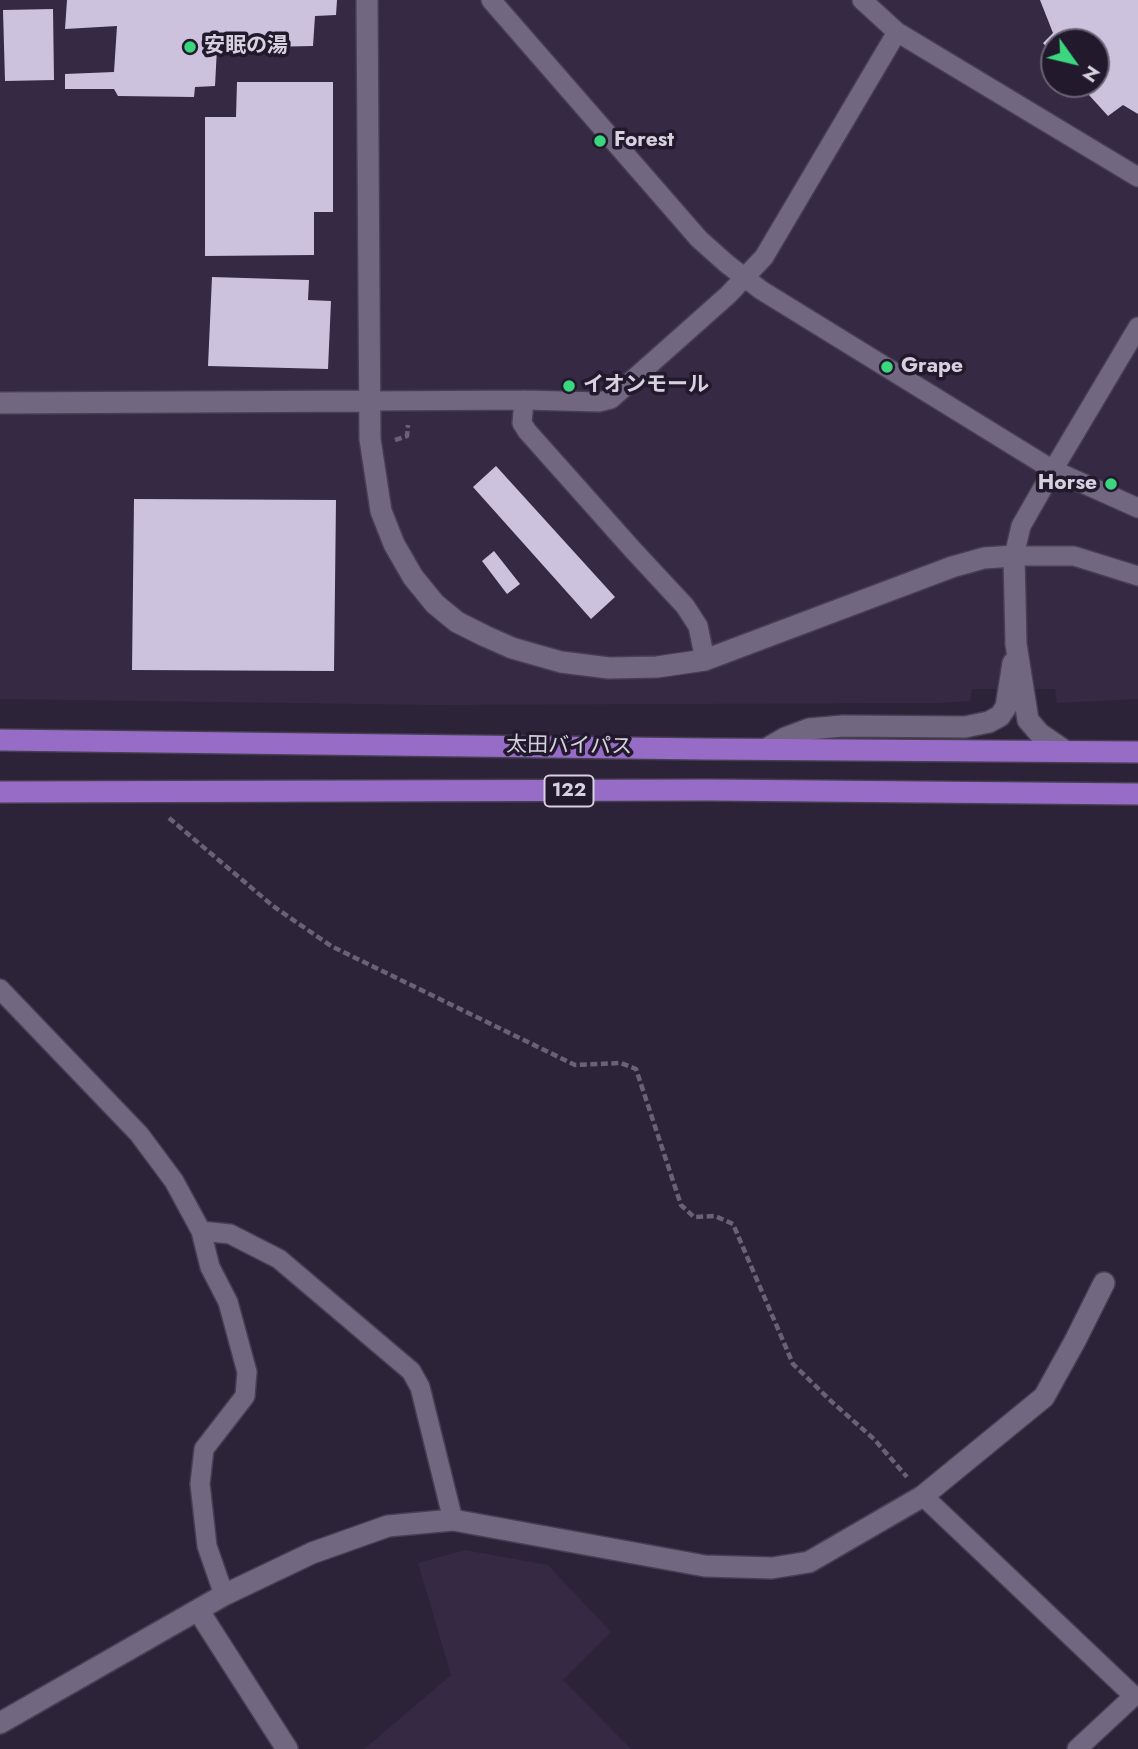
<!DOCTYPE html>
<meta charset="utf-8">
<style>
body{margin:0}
#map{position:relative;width:1138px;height:1749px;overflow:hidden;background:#2c2338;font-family:Jost,sans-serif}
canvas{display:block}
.north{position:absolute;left:1040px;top:28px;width:70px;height:70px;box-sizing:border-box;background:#22192d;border:2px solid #6a6374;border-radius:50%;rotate:124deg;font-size:19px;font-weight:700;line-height:28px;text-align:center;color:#d6d1de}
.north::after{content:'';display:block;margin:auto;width:24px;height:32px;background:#3bd77f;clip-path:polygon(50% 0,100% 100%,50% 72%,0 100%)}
</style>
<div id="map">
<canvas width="1138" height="1749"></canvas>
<div class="north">N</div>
</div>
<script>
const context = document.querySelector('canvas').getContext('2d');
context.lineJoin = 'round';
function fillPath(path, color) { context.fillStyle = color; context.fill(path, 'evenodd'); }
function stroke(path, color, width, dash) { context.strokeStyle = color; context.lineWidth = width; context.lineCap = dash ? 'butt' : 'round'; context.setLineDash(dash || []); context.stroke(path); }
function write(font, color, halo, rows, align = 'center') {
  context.font = font + ' Jost,"Noto Sans JP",sans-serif'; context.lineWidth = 7; context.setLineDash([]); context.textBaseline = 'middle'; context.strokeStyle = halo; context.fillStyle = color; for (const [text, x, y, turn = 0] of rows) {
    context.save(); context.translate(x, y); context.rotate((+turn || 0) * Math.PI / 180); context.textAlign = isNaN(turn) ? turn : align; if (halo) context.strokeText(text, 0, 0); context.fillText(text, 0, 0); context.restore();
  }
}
fillPath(new Path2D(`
 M0,0H1138V699L1057,703L1055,689H972L970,701L939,703L433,705L0,699ZM1054,42H1096V84H1054Z
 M465,1550L548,1565L611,1632L563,1680L631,1749H364L451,1675L418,1563Z`), '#352944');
fillPath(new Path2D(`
 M67,0H337L336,15L315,16L313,46L217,48L215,86L195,87L194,97L118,96L114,89H65V74L114,72L117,26L65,29Z
 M1040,0H1138V114L1123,105L1108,116L1079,84H1096V42H1054V56L1043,43L1053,33Z
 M53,9L54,80L5,81L3,10Z
 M237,82H333V212H314V255L205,256V117H236Z
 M212,277L309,280L308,300L331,301L328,369L208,366Z
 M496,466L615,597L591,619L473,487Z
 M134,499L336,500L334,671L132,670Z
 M494,551L520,584L507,594L482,561Z`), '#cdc2de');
const service = new Path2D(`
 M491,0L699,239L727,264L761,290L1053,470L1138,508
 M862,0L897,32L1138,177
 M1138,327L1053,470L1021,526L1014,556H1074L1138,576
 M524,400L522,423L527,431L633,550L685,606L698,626L705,660
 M370,401L524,400L599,402L611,399L728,295L764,257L897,32
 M0,989L139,1134L174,1181L201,1231L210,1267L228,1302L247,1372L245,1396L204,1449L200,1484L207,1546L224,1595
 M201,1231L230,1234L279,1259L411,1371L420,1387L453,1520
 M923,1496L1134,1696L1077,1749`);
const minor = new Path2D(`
 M198,1610L287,1749
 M0,1723L224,1595L312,1553L388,1526L453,1520L705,1566L772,1568L809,1562L923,1496L1044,1397L1075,1341L1104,1283`);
const tertiary = new Path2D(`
 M367,0L370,439L381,511L394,544L413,577L435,604L457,622L485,636L512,648L561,662L609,668L657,667L705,660L952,567L984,558L1014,556L1016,644L1028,720L1040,734L1065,751
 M0,403L370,401
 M766,749L785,738L809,729L843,726L965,727L989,722L1000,716L1006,707L1013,663`);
const trunk = new Path2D(`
 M0,740L705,749L1138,752
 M0,792L709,790L1138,794`);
stroke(service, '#463f50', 22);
stroke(minor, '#463f50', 24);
stroke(tertiary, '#463f50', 24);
stroke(trunk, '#463f50', 24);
stroke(new Path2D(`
 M395,440L407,436L408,425
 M169,818L273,906L331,946L575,1065L621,1063L636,1069L681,1205L694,1217L715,1216L733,1224L793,1364L832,1402L874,1439L907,1477`), '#6a6274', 4.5, [7, 3.5]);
stroke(service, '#716780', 19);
stroke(minor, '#716780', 21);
stroke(tertiary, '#716780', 21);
stroke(trunk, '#966cc7', 21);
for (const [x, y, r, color] of [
 [190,47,7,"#3bd77f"],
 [600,141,7,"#3bd77f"],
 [887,367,7,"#3bd77f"],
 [569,386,7,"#3bd77f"],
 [1111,484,7,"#3bd77f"]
]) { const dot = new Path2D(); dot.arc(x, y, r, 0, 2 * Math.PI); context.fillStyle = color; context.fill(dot); stroke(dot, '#22192d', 2.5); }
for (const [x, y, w] of [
 [569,791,49]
]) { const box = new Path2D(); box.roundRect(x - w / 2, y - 15.5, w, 31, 5); context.fillStyle = '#22192d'; context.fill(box); stroke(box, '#d6d1de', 2); }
write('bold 19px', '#d6d1de', null, [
 ["122",569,791]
]);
write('bold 21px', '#d6d1de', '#22192d', [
 ["安眠の湯",204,47],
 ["Forest",614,141],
 ["Grape",901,367],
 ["イオンモール",583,386],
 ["Horse",1097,484,"right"]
], 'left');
write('21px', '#d6d1de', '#22192d', [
 ["太田バイパス",569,747,1]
]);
</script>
